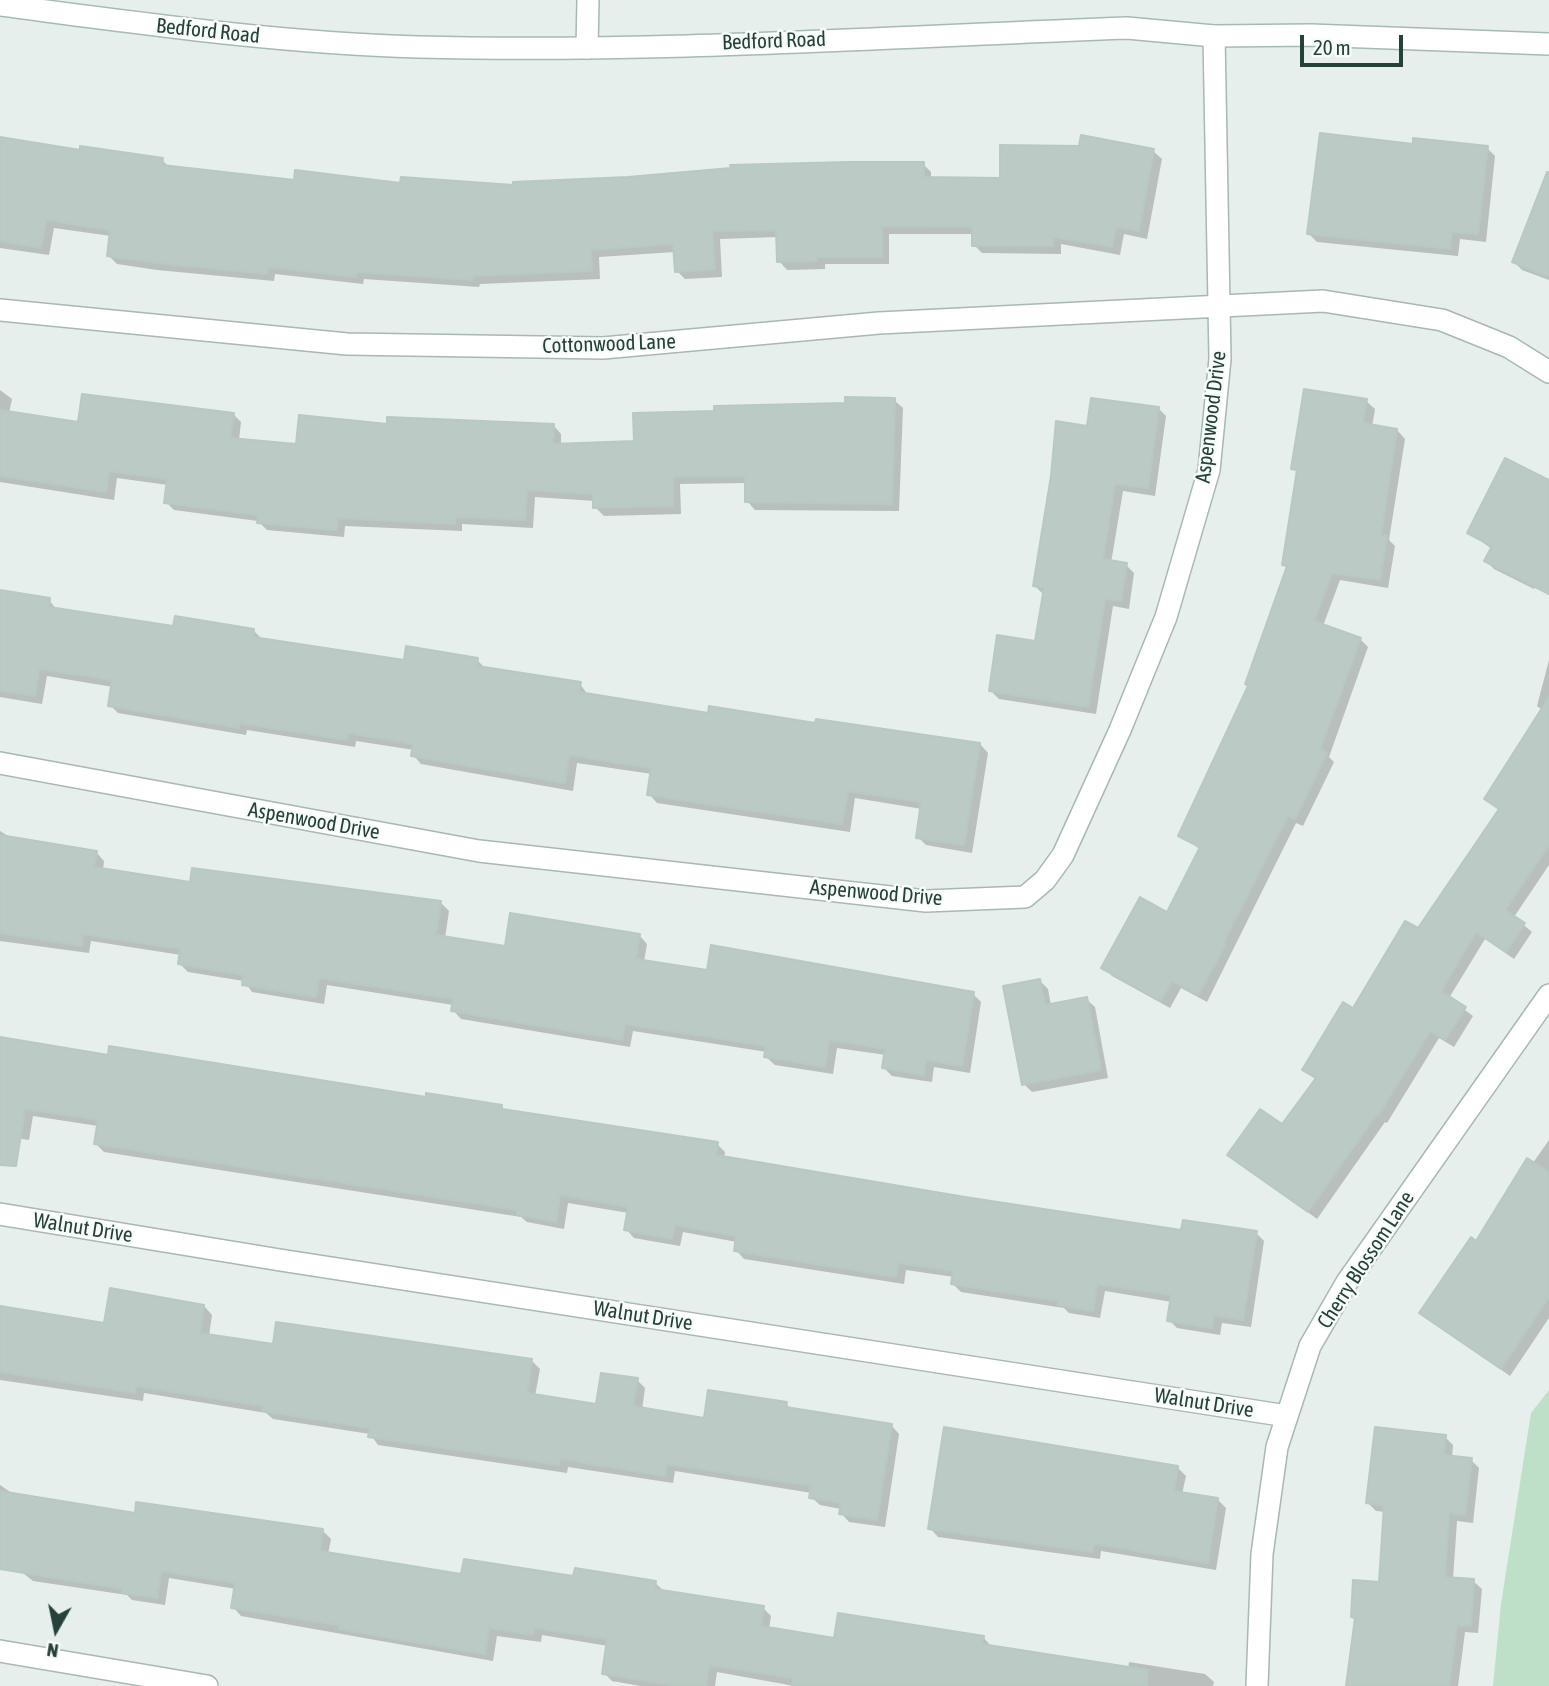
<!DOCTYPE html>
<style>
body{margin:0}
#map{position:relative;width:1549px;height:1686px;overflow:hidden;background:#e6efeb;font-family:"Asap Condensed",sans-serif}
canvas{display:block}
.north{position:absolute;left:21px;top:1595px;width:70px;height:70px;-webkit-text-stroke:5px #f7fbf9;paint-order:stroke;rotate:189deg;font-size:19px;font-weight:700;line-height:28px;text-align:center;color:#24423a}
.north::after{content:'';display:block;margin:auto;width:24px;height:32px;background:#24423a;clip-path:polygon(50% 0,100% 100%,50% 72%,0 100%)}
.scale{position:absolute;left:1300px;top:35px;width:103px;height:32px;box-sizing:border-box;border:4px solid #24423a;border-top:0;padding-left:9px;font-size:21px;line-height:24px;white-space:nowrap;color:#24423a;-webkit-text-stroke:5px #f7fbf9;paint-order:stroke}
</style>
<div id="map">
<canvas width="1549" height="1686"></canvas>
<div class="north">N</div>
<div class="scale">20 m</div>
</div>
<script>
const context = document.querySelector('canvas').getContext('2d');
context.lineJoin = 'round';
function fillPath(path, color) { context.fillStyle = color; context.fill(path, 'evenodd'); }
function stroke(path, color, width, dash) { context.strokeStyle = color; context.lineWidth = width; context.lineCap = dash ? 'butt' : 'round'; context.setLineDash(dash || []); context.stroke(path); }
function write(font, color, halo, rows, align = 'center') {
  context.font = font + ' "Asap Condensed",sans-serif'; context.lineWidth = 5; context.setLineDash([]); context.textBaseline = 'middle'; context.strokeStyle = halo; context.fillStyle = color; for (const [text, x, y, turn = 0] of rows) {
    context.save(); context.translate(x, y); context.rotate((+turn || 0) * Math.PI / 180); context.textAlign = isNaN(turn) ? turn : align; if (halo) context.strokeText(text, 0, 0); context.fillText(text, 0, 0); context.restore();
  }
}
fillPath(new Path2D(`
 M1549,1390V1686H1493L1501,1604L1531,1413Z`), '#bfe0c8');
fillPath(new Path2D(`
 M0,139L81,152L162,160L170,168L296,182L515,187L923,164L931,172V179L1002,180L1153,151L1162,159L1147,239L1124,234L1120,255L1061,244V254L982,253L974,245V234H889V264H825V269L787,270L779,261L778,237L720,239L722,277L685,279L677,271L675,252L599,257L600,279L480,284L479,287L364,279L363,284L275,274L274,281L157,270L117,264L109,256L111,236L54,228L49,255L0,248Z
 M1414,146L1487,148L1495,156L1486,242L1460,239L1458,256L1317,242L1309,234Z
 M1549,177V280L1522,270L1514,262Z
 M0,390L12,399L9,413L80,424L233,414L241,422L239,440L298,446L388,426L553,425L561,434V446L635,443L846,405L894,400L903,408L899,511L755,510L747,501V483L680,484L681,514L604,516L595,507V501L535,497L533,528L462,524V531L345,526L344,537L267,530L258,521L174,510L166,502L168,485L117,478L114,500L0,482Z
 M1366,401L1375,409L1372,427L1397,430L1405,439L1389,540L1395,546L1388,588L1340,580L1323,626L1360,639L1368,647L1329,757L1334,762L1303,826L1296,823L1207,1002L1181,988L1170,1008L1112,976L1103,967L1168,915L1201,850L1181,836L1250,687L1288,569L1284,564L1298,473L1293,468Z
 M1158,408L1166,416L1155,496L1123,491L1111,563L1126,565L1134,573L1129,609L1113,606L1096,714L999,699L990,690L1037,643L1043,594L1035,586L1089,428Z
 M1549,482V559L1534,589L1494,569L1486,561L1492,549L1469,533Z
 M0,592L49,600L57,610L174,628L253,630L262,639L405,662L477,660L485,668L580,684L588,695L710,715L980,744L988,753L972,853L926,845L918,837L922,809L855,798L850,832L657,803L649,794L652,774L577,763L573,791L421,764L413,755L414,750L356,741L355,747L247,730L246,735L118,713L110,705L113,687L47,676L42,704L0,697Z
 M1549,660V715L1537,706Z
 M1549,752V865L1514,917L1532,932L1514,959L1485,939L1449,998L1473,1016L1454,1047L1439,1038L1387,1123L1385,1122L1317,1219L1230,1155L1283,1127L1316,1080L1304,1070L1419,931L1500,810L1486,798Z
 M0,831L13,839L96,852L104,861L103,870L191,884L441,903L449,911L445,938L506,948L639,935L647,944L644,962L709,972L973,994L981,1002L970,1073L934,1067L932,1082L892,1076L884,1068L886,1055L837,1048L833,1074L775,1065L766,1057L767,1052L633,1031L630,1047L461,1019L453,1010V1005L327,985L324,1004L252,992L244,981L188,972L180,964L181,955L91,941L89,953L0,941Z
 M1040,981L1048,989L1051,1006L1086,999L1095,1007L1108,1078L1032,1092L1024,1084Z
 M0,1039L110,1057L501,1107L506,1112L717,1144L725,1152L724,1158L965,1198L1183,1232L1256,1233L1264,1241L1251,1327L1222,1323L1220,1335L1177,1328L1169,1320L1172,1302L1105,1291L1100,1318L1069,1313L1064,1308L961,1292L953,1284L954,1277L906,1270L904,1284L744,1259L736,1250L737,1242L683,1232L680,1246L634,1238L626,1229L629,1213L568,1203L564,1229L527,1222L521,1217L104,1152L96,1144L98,1126L33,1116L29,1140L0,1136Z
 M1549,1140V1318L1510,1376L1421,1313L1477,1243Z
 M204,1306L212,1315L209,1336L274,1346L531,1360L540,1369L535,1396L597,1406L637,1380L645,1388L642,1410L705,1420L786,1404L792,1410L891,1425L899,1434L885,1527L849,1522L841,1513V1509L820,1505L811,1497L812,1493L675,1471L673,1483L568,1467L567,1473L378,1445L370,1434L273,1419L266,1413L144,1393L143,1401L0,1380V1308L106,1325Z
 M1445,1437L1453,1445L1452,1458L1471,1460L1479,1468L1473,1523L1457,1521L1453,1579L1473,1581L1482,1589L1478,1633L1465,1632L1458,1686H1348L1357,1621L1352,1617L1381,1584L1386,1512L1376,1511L1368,1503Z
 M1177,1467L1186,1476L1182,1494L1218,1500L1226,1508L1216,1570L1101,1551L1100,1559L938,1537L930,1528Z
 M0,1485L13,1494L136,1515L323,1531L331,1539L328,1554L463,1576L655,1583L664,1591L763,1608L771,1616L769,1629L835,1640L983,1637L991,1646L1128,1669L1129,1662L1205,1674L1214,1682L1213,1686H794L717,1672L715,1686H641L612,1681L604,1673L608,1646L542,1635L541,1642L497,1636L493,1661L241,1616L233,1607L236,1589L169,1578L165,1605L132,1600L127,1595L33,1581L0,1555Z`), '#0003');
const building = new Path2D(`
 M1320,133L1413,144V138L1488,146L1478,234L1452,232L1450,249L1307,234Z
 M1081,135L1154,149L1139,231L1116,227L1112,247L1053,237V246H972V227L882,226V257H817V261L777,262L776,230L712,231L715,269L675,272L673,244L591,250L592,271L472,276V280L356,272V277L268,267L267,274L148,262L107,256L110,230L46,220L41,248L0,241V137L80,150V146L163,158L162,165L294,180L295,170L400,183L401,177L513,185V182L628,177L731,168L730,165L847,162H924V177L1000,178V145L1079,146Z
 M1547,172H1549V277L1512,262Z
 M1304,389L1367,399L1363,423L1397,429L1381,535L1387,536L1380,580L1332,573L1314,621L1361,638L1320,749L1327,753L1295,819L1288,816L1223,943L1226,944L1198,995L1172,981L1161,1001L1101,968L1140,897L1167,912L1200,847L1178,836L1248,686L1245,684L1287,566L1282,565L1297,470L1291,469Z
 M82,394L234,413L230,438L296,444L299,415L387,424V417L554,424L553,444L634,441L633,413L714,411V406L845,403V397L895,398L892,504L745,502V476L673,477V506L593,508V494L527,490L525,520L455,517V524L338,518L336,530L257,523L258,515L164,503L167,479L109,471L106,492L0,476V410L78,422Z
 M1091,398L1159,407L1148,488L1115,484L1103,559L1127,563L1121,601L1105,599L1088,707L989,691L997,635L1035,641L1044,588L1033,586L1051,476L1056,421L1087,426Z
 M1505,458L1549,480V594L1484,561L1492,546L1467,533Z
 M0,590L50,598L49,607L173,626L175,616L254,629L253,637L404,660L406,646L478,658L477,666L581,682L579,692L708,713L709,706L815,723L816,719L980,743L964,845L916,838L921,802L848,791L842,824L647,795L651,768L569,755L565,783L411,756L413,744L348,733L347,740L239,723V728L108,706L112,680L39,669L35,696L0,691Z
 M1549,697V845L1505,910L1525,923L1506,952L1476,932L1441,991L1466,1007L1445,1040L1430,1031L1378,1116L1376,1115L1308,1212L1227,1155L1260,1109L1282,1124L1316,1078L1302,1070L1343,1002L1353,1008L1405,921L1418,928L1499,809L1484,799Z
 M0,835L97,851L94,867L190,882L192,868L441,901L436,935L505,946L510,913L640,934L636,959L707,970L711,945L974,992L962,1066L926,1060L924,1075L882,1068L885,1049L829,1040L825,1067L764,1057L766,1046L625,1024L622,1040L451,1011L453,999L319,978L316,997L242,985L243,975L178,964L180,949L83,934L82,946L0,933Z
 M1040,979L1045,1005L1087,997L1101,1070L1022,1085L1003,986Z
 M0,1037L108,1055L109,1046L426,1097V1093L502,1105V1109L718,1142L716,1155L965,1197L1181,1230L1183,1220L1257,1231L1243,1320L1214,1315L1212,1328L1167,1321L1171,1295L1097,1284L1093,1311L1058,1305L1059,1301L951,1284L953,1271L898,1263L896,1277L734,1251L736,1236L675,1225L672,1239L624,1230L628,1207L560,1195L556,1222L517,1215V1210L94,1144L98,1120L25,1109L16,1166L0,1165Z
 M1527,1158L1549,1172V1297L1501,1369L1419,1313L1471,1237L1476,1241Z
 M110,1288L204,1305L200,1333L273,1344L276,1322L532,1359L527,1393L596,1404L601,1373L638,1378L633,1406L704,1418L708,1390L787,1402L786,1407L892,1424L877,1520L839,1514L841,1503L809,1498L811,1486L667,1464L665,1476L560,1459L559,1465L368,1437L370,1428L262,1411L263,1406L136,1386L135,1393L0,1372V1306L104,1323Z
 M944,1427L1178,1466L1174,1491L1218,1498L1208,1563L1094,1544L1092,1552L928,1529Z
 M1375,1427L1446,1435L1444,1455L1472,1458L1465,1515L1449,1513L1445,1577L1474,1579L1471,1626L1457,1625L1449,1686H1346L1355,1618L1351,1617L1353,1580L1379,1582L1384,1506L1366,1503Z
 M0,1491L135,1513L136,1502L323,1529L320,1551L461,1574L464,1559L573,1576L575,1568L656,1581L655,1589L764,1606L761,1626L834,1638L838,1613L984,1636L982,1644L1148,1670L1147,1686H792L793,1678L709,1665L706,1686H679L602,1674L607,1639L534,1628L533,1635L489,1628L485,1654L449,1648L339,1629V1625L231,1608L235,1583L161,1571L157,1598L122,1593L123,1589L0,1569Z`);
fillPath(building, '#bbcac4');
stroke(building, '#b8c9c2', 2);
const minor = new Path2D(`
 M0,310L347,344L603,348L879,323L1323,301L1442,320L1509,347L1549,372
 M0,763L479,851L926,901L1025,897L1045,880L1063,855L1120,730L1166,617L1209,470L1220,359L1214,36
 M0,1214L280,1260L1287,1416
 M0,1651L207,1686
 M1257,1686L1262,1554L1277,1447L1310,1346L1347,1282L1549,995`);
const tertiary = new Path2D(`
 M587,48L588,0`);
const secondary = new Path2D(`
 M0,5C139,23 278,43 418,47C654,53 891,37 1127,28L1214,36L1311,35L1549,44`);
stroke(minor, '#a8b8b2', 24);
stroke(tertiary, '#a8b8b2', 24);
stroke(secondary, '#a4bbb3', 24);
stroke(minor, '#fff', 21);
stroke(tertiary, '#fff', 21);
stroke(secondary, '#fff', 21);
write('21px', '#24423a', '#f7fbf9', [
 ["Bedford Road",208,31,6],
 ["Bedford Road",774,41,-2],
 ["Cottonwood Lane",609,344,-2],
 ["Aspenwood Drive",1211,417,-83],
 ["Aspenwood Drive",314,821,10],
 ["Aspenwood Drive",876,893,5],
 ["Walnut Drive",83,1228,9],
 ["Cherry Blossom Lane",1366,1260,-57],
 ["Walnut Drive",643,1316,9],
 ["Walnut Drive",1204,1403,9]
]);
</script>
